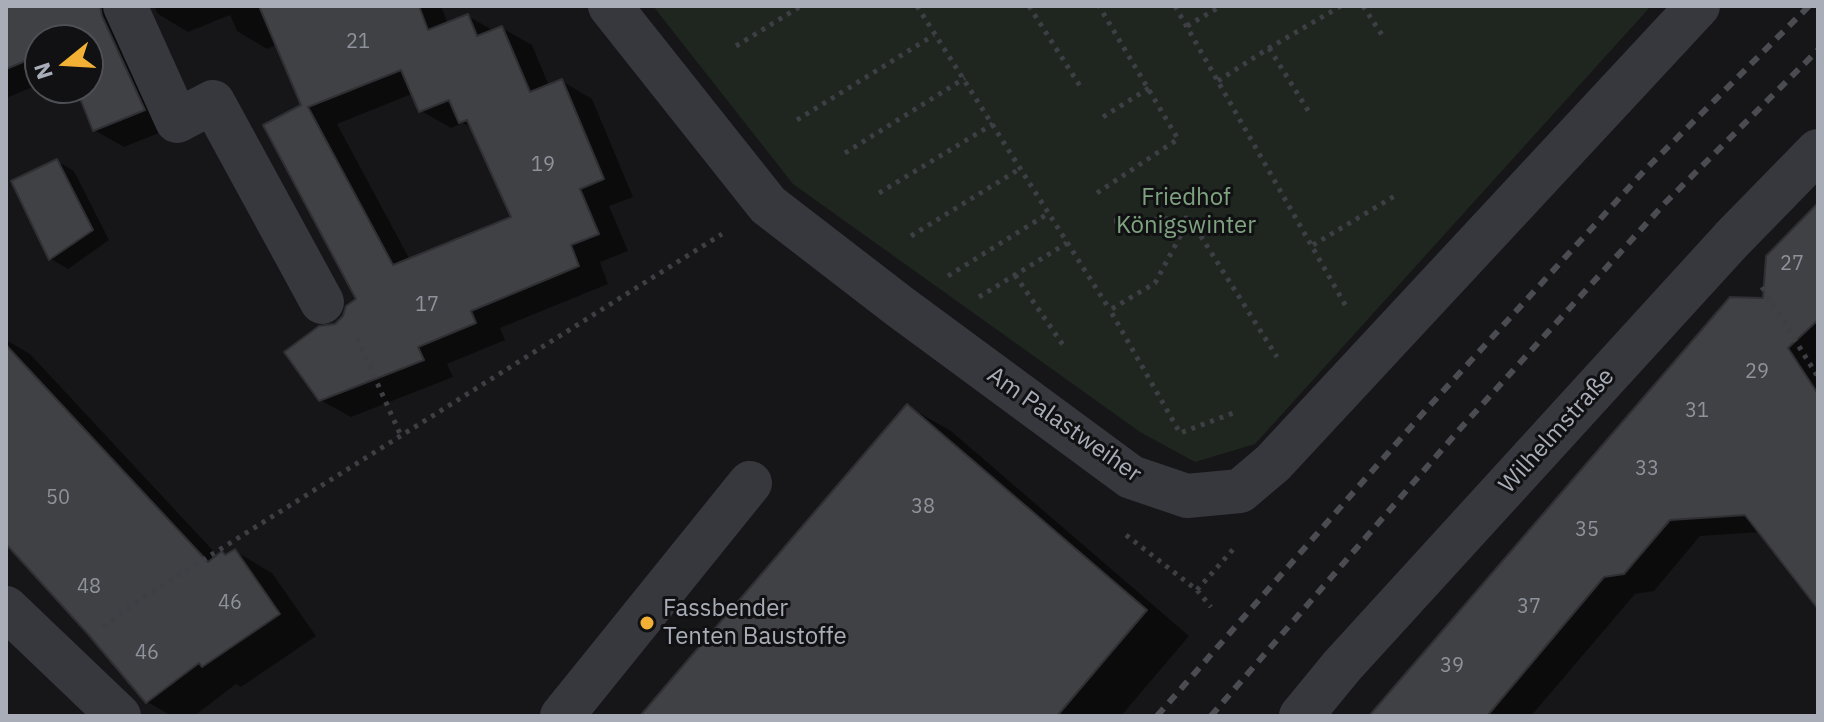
<!DOCTYPE html>
<meta charset="utf-8">
<style>
body{margin:0}
#map{position:relative;width:1824px;height:722px;overflow:hidden;background:#161618;font-family:"IBM Plex Sans",sans-serif}
canvas{display:block}
.frame{position:absolute;inset:0;border:8px solid #a8adb8;pointer-events:none}
.north{position:absolute;left:24px;top:24px;width:80px;height:80px;box-sizing:border-box;background:#111113;border:2px solid #4d4f55;border-radius:50%;rotate:252deg;font-size:22px;font-weight:700;line-height:32px;text-align:center;color:#a8adb8}
.north::after{content:'';display:block;margin:auto;width:28px;height:36px;background:#f2b134;clip-path:polygon(50% 0,100% 100%,50% 72%,0 100%)}
</style>
<div id="map">
<canvas width="1824" height="722"></canvas>
<div class="frame"></div>
<div class="north">N</div>
</div>
<script>
const context = document.querySelector('canvas').getContext('2d');
context.lineJoin = 'round';
function fillPath(path, color) { context.fillStyle = color; context.fill(path, 'evenodd'); }
function stroke(path, color, width, dash) { context.strokeStyle = color; context.lineWidth = width; context.lineCap = dash ? 'butt' : 'round'; context.setLineDash(dash || []); context.stroke(path); }
function write(font, color, halo, rows, align = 'center') {
  context.font = font + ' "IBM Plex Sans",sans-serif'; context.lineWidth = 6; context.setLineDash([]); context.textBaseline = 'middle'; context.strokeStyle = halo; context.fillStyle = color; for (const [text, x, y, turn = 0] of rows) {
    context.save(); context.translate(x, y); context.rotate((+turn || 0) * Math.PI / 180); context.textAlign = isNaN(turn) ? turn : align; if (halo) context.strokeText(text, 0, 0); context.fillText(text, 0, 0); context.restore();
  }
}
fillPath(new Path2D(`
 M653,6H1651L1255,444L1195,462L1140,432L793,184Z`), '#1e261f');
fillPath(new Path2D(`
 M6,6H137L174,127L124,147L94,130L78,88H88V40H40V84L6,98Z
 M154,6H441L448,24L468,16L494,31L502,28L532,45L549,86L562,81L592,99L633,197L609,206L628,251L600,262L608,284L500,328L505,340L447,364L453,377L351,417L320,400L336,325L359,300L303,106L278,44L267,49L237,31L230,15L188,32L158,14ZM414,93L421,111L451,128L463,123L474,130L514,218L410,260L337,124Z
 M57,161L74,171L109,240L68,269L51,259L14,182Z
 M1818,207V587L1761,532L1700,536L1654,591L1635,594L1531,716H1399L1765,300Z
 M6,340L30,354L218,556L222,553L227,556L235,551L272,573L316,636L241,687L236,684L194,716H172L147,702L6,541Z
 M907,406L951,431L1189,636L1121,716H671Z`), '#0007');
const building = new Path2D(`
 M6,6H100L102,16L145,110L93,131L76,88H88V40H40V55L6,69Z
 M259,6H419L428,30L468,14L477,36L502,26L530,92L562,79L604,179L580,189L599,234L571,245L579,266L471,311L476,323L418,347L424,360L319,401L284,352L319,326L335,324L343,316L346,306L356,299L263,125L301,105ZM401,70L419,112L449,100L459,123L467,120L511,217L393,265L308,107Z
 M57,159L93,230L49,260L11,181Z
 M1818,203V320L1788,348L1818,394V609L1745,515L1670,520L1624,574L1604,577L1487,716H1369L1730,297L1763,298L1766,256Z
 M6,345L208,562L222,551L225,555L235,549L280,614L202,667L199,663L146,703L87,633L6,544Z
 M907,404L1147,610L1057,716H640Z`);
fillPath(building, '#404145');
stroke(building, '#303034', 2);
stroke(new Path2D(`
 M917,6L1110,310
 M1029,6L1080,86
 M1175,6L1347,308
 M1363,6L1382,35
 M1187,26L1221,6
 M736,46L801,6
 M1269,48L1309,112
 M1218,81L1269,48L1341,6
 M1103,117L1149,88
 M797,120L934,35
 M845,153L965,78
 M879,193L993,124
 M1097,193L1178,139L1099,6
 M1190,218L1155,283L1110,310L1180,433L1236,412
 M1190,219L1277,357
 M1114,221L1189,218
 M911,236L1021,168
 M1313,245L1398,194
 M1015,275L1063,345
 M948,276L1049,213
 M1762,287L1818,377
 M979,297L1067,243
 M357,338L401,436
 M1126,535L1197,590L1211,607
 M1197,590L1236,546
 M103,627L141,599L722,234`), '#3d3f44', 5, [4, 6]);
stroke(new Path2D(`
 M125,6L177,121L213,102L322,302
 M610,6L768,205L899,306L1131,477L1187,496L1240,491L1273,463L1698,6
 M6,608L119,716
 M562,716L750,483
 M1301,716L1342,666L1732,239L1818,151`), '#37383d', 44);
stroke(new Path2D(`
 M1157,716L1424,412L1644,171L1809,6
 M1211,716L1459,430L1665,203L1818,50`), '#4a4c52', 6, [10, 8]);
for (const [x, y, r, color] of [
 [647,623,8,"#f2b134"]
]) { const dot = new Path2D(); dot.arc(x, y, r, 0, 2 * Math.PI); context.fillStyle = color; context.fill(dot); stroke(dot, '#111113', 3); }
write('20px', '#8e929b', null, [
 ["21",358,42],
 ["19",543,165],
 ["27",1792,264],
 ["17",427,305],
 ["29",1757,372],
 ["31",1697,411],
 ["33",1647,469],
 ["50",58,498],
 ["38",923,507],
 ["35",1587,530],
 ["48",89,587],
 ["46",230,603],
 ["37",1529,607],
 ["46",147,653],
 ["39",1452,666]
]);
write('24px', '#7fa381', '#111113', [
 ["Friedhof",1186,198],
 ["Königswinter",1186,226]
]);
write('24px', '#a8adb8', '#111113', [
 ["Am Palastweiher",1064,425,35],
 ["Wilhelmstraße",1557,431,-48]
]);
write('24px', '#a8adb8', '#111113', [
 ["Fassbender",663,609],
 ["Tenten Baustoffe",663,637]
], 'left');
</script>
